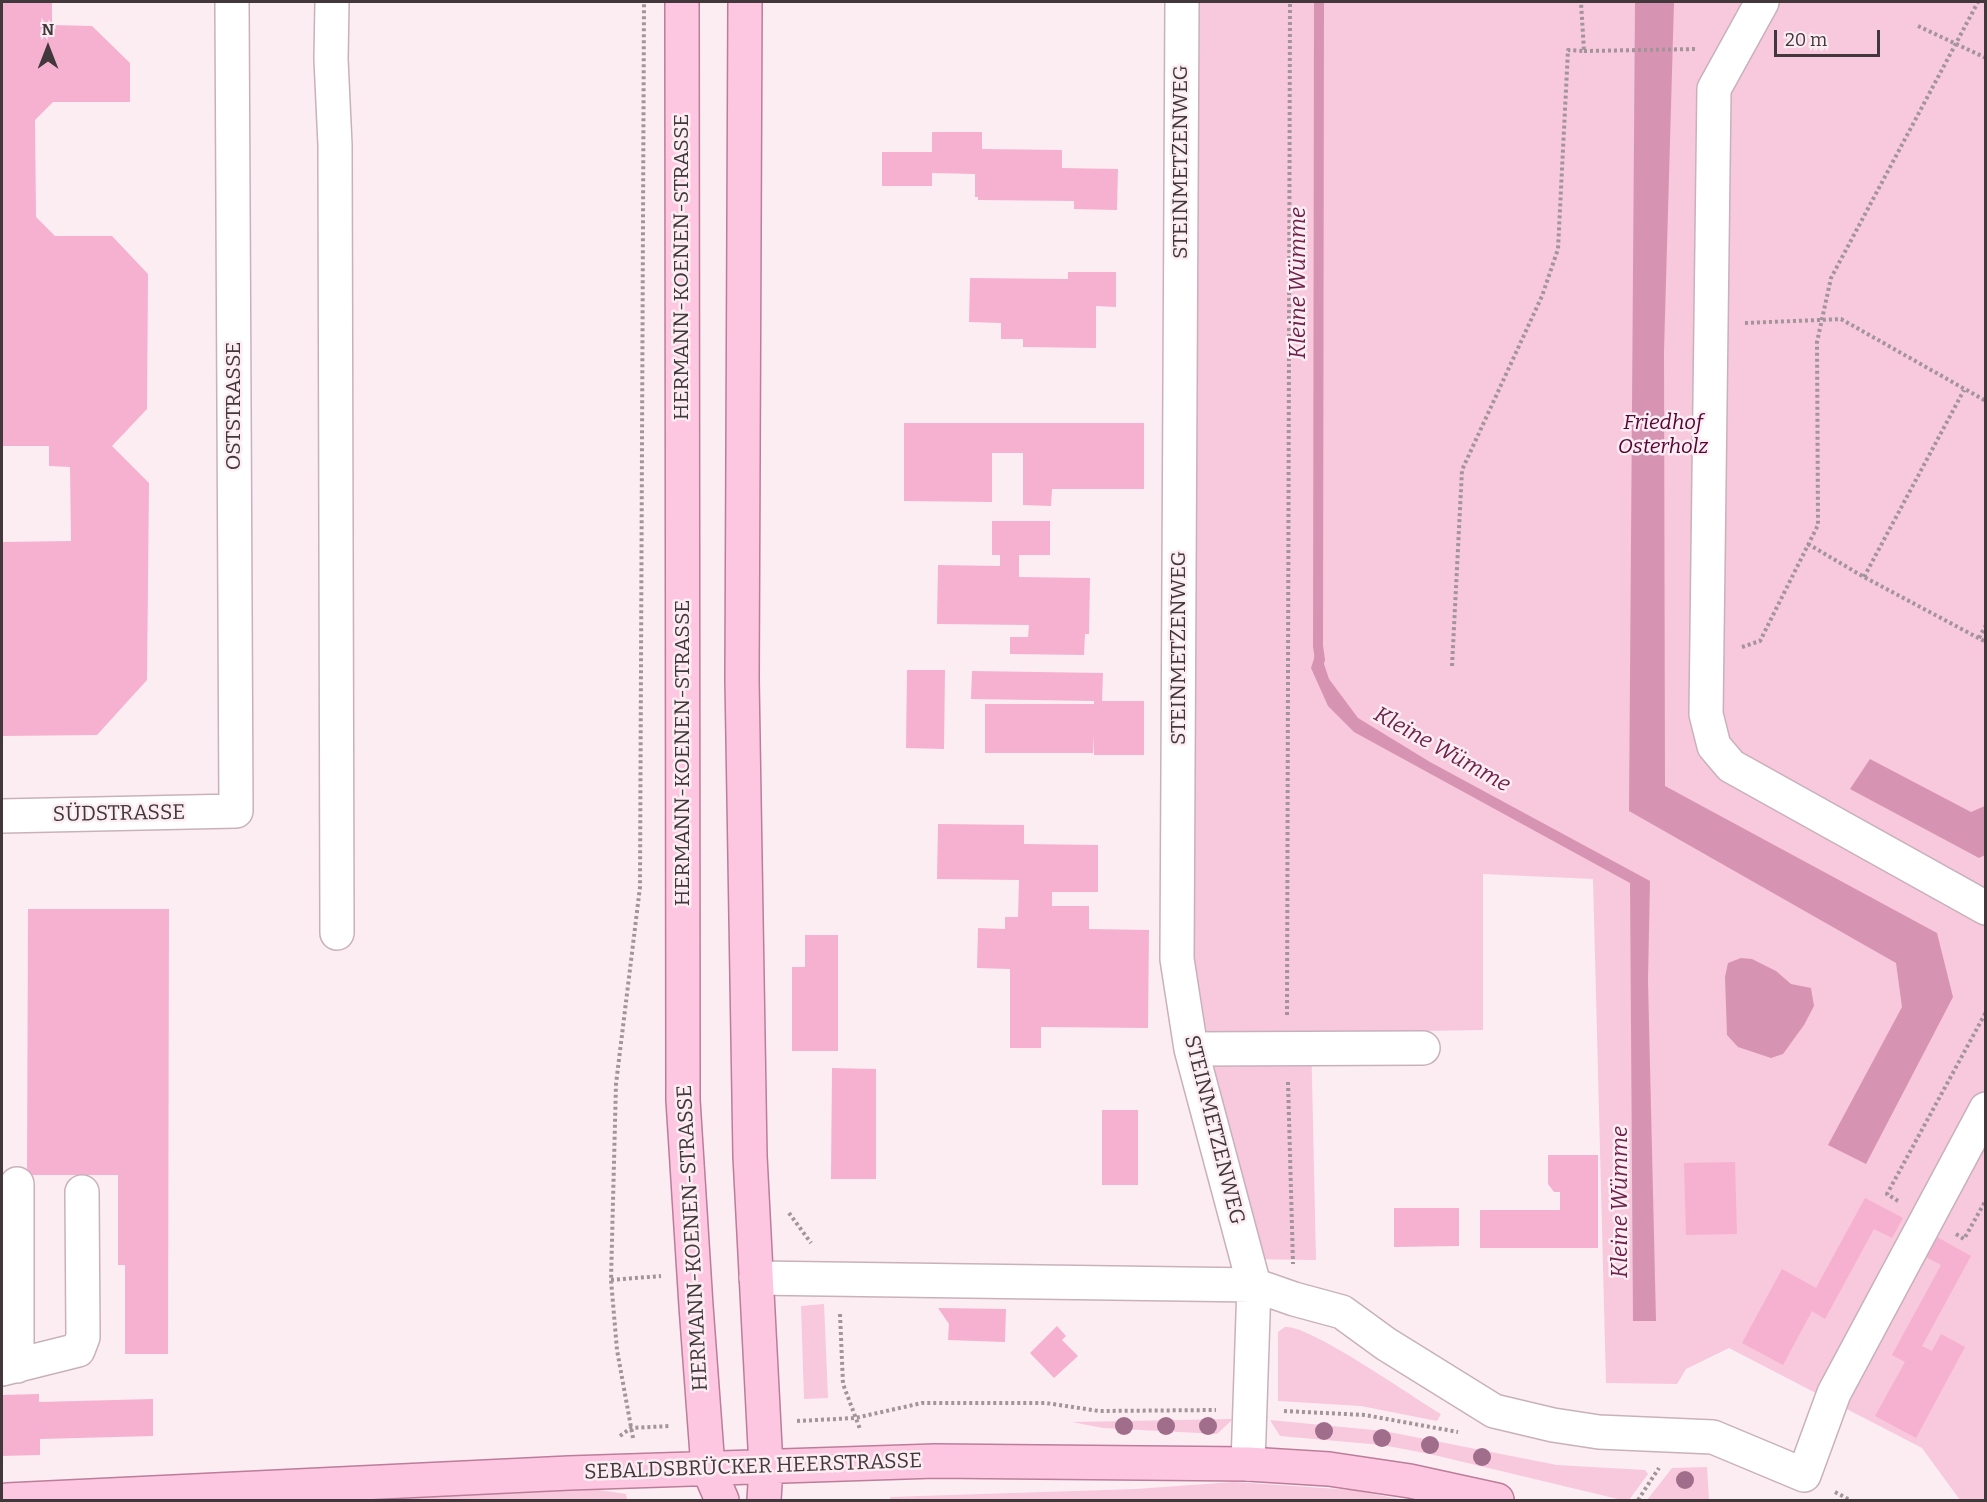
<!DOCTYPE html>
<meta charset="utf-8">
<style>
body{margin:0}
#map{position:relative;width:1987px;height:1502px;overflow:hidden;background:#fcedf3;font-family:Bitter,serif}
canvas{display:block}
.frame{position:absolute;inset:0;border:3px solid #42383c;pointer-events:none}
.north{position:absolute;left:18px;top:18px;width:60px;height:60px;-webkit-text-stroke:4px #fcedf3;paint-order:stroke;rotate:0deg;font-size:16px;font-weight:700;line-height:24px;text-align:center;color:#42383c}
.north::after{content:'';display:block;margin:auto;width:21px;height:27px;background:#42383c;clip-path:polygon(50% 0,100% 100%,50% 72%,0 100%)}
.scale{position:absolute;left:1774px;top:30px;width:106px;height:27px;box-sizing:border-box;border:3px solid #42383c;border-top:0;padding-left:8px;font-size:18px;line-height:21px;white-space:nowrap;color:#42383c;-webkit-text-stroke:4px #fcedf3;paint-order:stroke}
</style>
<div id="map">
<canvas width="1987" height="1502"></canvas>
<div class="frame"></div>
<div class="north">N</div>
<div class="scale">20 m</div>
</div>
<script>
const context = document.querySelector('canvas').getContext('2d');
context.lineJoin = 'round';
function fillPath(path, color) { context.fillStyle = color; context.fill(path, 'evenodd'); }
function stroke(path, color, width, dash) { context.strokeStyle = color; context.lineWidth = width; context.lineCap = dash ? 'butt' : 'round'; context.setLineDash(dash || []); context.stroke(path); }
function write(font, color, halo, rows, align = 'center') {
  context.font = font + ' Bitter,serif'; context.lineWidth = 5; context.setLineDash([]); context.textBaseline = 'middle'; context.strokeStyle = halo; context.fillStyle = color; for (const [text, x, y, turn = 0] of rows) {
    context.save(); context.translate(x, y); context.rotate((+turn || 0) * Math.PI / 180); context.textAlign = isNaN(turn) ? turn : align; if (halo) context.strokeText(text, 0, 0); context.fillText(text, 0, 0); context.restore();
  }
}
fillPath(new Path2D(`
 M1171,2H1985V1500H1960L1922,1448L1729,1348L1686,1369L1677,1384L1606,1383L1593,879L1483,874V1030L1311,1033L1316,1260L1242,1259L1180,1034Z
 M824,1304L828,1398L804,1399L801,1306Z
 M1285,1327C1309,1324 1414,1398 1441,1414L1437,1421L1361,1406L1278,1401V1332Z
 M1233,1419L1217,1434L1103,1428L1072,1422Z
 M1270,1420L1384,1431L1557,1465L1645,1470L1648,1474L1629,1500H1622L1430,1454L1382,1445L1280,1436Z
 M1707,1467L1709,1500H1647L1672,1468Z
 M1234,1482L1353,1490L1404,1500H890V1497L1136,1489Z
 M532,1490H599L626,1494L627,1500H349Z`), '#f8c8dd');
fillPath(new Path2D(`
 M1635,2H1674L1664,351L1665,786L1937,933L1953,997L1866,1164L1828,1145L1902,1007L1896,963L1629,811Z
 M1318,646L1329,679L1358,718L1430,762L1650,881L1648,980L1656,1321H1633L1630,883L1354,732L1328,706L1311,668Z
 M1870,759L1971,812L1985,806V855L1979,858L1850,789Z
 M1741,958L1752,959L1776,971L1791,984L1811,988L1814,1006L1804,1025L1783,1054L1771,1058L1738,1047L1727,1035L1725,977L1728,963Z`), '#d794b2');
stroke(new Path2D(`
 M1319,2L1318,646L1320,660`), '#d794b2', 10);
fillPath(new Path2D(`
 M2,2H52V25L92,26L130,63V102H53L35,120L36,217L55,236H112L148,274L147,409L112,446L149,483L147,680L97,735L2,736V542L71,541L70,467L49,466V446H2Z
 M932,132H982V149L1062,150V168L1118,169L1117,210L1074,209V201L978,200V197H975V174L932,173V186H882V152H932Z
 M1068,272H1116V307L1096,306V348L1023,347V339H1001V323L969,322L970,278L1068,279Z
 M904,423H1144V489H1052L1051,506L1023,505V453H992V502L904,501Z
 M992,521H1050V555H1019V577L1090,578L1089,634H1085L1084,655L1010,654V637H1028L1029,625L937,624L938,565L1000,566V555H992Z
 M907,670H945L944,749L906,748Z
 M972,671L1103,673L1102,701H1144V755H1094V736L1093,753H985V704H1094V701L971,699Z
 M938,824L1024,825V844L1098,845V892H1052V906H1089V929L1149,930L1148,1028L1041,1027V1048H1010V969L977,968L978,928L1005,929V917H1018L1019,880L937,879Z
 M28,909H169L168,1354H125V1265H118V1175H27Z
 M805,935H838V1051H792V967H805Z
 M832,1068L876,1069V1179H831Z
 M1102,1110H1138V1185H1102Z
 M1548,1155H1598V1248H1480V1210H1560V1192H1554L1548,1184Z
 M1735,1162L1737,1234L1686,1235L1684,1163Z
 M1865,1198L1903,1218L1892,1238L1874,1229L1825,1319L1812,1311L1783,1365L1742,1343L1782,1269L1816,1288Z
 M1394,1208H1459V1246L1394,1247Z
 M1937,1237L1971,1256L1922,1346L1932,1351L1941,1334L1965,1347L1916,1438L1875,1416L1905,1362L1892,1355L1941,1265L1926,1257Z
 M938,1308L1006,1309L1005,1342L948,1340L949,1324Z
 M1057,1326L1066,1336L1062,1340L1078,1356L1054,1378L1030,1353Z
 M39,1394V1402L153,1399V1436L40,1439V1455L2,1456V1395Z`), '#f6b1d0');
const minor = new Path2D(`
 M332,2L331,59L335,145L337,933
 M1182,2L1177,959L1191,1049L1254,1285L1248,1464
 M1762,2L1714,89L1706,714L1714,746L1731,766L1986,908
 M2,816L236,811L232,2
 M1191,1049L1423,1048
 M756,1278L1254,1285L1294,1299L1342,1312L1386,1344L1494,1411L1553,1425L1599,1432L1713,1437L1804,1475L1834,1393L1986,1109
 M17,1366V1184
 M2,1369L78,1350L83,1337L82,1192`);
const major = new Path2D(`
 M682,2L683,1100L696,1306L708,1468L722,1500
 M745,2L742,679L750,1156L766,1467L764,1500
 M7,1500L569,1473L935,1461L1248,1464L1329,1469L1410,1481L1497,1500`);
stroke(minor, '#c9b1bb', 36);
stroke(major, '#bc7d9a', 36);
stroke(new Path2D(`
 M1918,26L1986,58
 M1584,51L1697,49
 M1745,323L1841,319L1986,401
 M1808,544L1864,577L1986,642
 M1864,577L1964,390
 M1979,638L1986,625
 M1742,647L1760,641L1818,525L1817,342L1831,278L1978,2
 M1452,666L1462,470L1542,296L1558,249L1568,50L1584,51L1581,2
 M1287,1015L1290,2
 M1288,1082L1293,1264
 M1898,1201L1887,1194L1986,1012
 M789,1213L811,1243
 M1956,1234L1964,1239L1986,1200
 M611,1280L661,1276
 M840,1314L843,1384L860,1429
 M1284,1411L1365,1415L1458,1432
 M797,1421L855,1418L922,1403H1046L1099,1411L1216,1410
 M620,1436L631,1428L670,1426
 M633,1438L617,1350L611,1280L616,1084L640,887L644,2
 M1835,1492L1850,1500
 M1638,1500L1659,1468`), '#a2959a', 4, [3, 3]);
stroke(minor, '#fff', 33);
stroke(major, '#fec7e1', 33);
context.fillStyle = '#a06d8b';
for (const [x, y] of [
 [1124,1426],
 [1166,1426],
 [1208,1426],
 [1324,1431],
 [1382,1438],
 [1430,1445],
 [1482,1457],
 [1685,1480]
]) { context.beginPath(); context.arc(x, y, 9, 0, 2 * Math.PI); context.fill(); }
write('21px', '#42383c', '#fcedf3', [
 ["STEINMETZENWEG",1181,162,-90],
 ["HERMANN-KOENEN-STRASSE",682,267,-90],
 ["OSTSTRASSE",234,406,-90],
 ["STEINMETZENWEG",1179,648,-90],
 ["HERMANN-KOENEN-STRASSE",683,753,-90],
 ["SÜDSTRASSE",119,814,-1],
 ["STEINMETZENWEG",1214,1130,76],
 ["HERMANN-KOENEN-STRASSE",693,1238,-93],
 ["SEBALDSBRÜCKER HEERSTRASSE",753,1467,-2]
]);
write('italic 21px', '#550436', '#fcedf3', [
 ["Friedhof",1663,423],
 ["Osterholz",1663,447]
]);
write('italic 22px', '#6f214b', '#fcedf3', [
 ["Kleine Wümme",1299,283,-90],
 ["Kleine Wümme",1442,750,29],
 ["Kleine Wümme",1621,1202,-90]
]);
</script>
